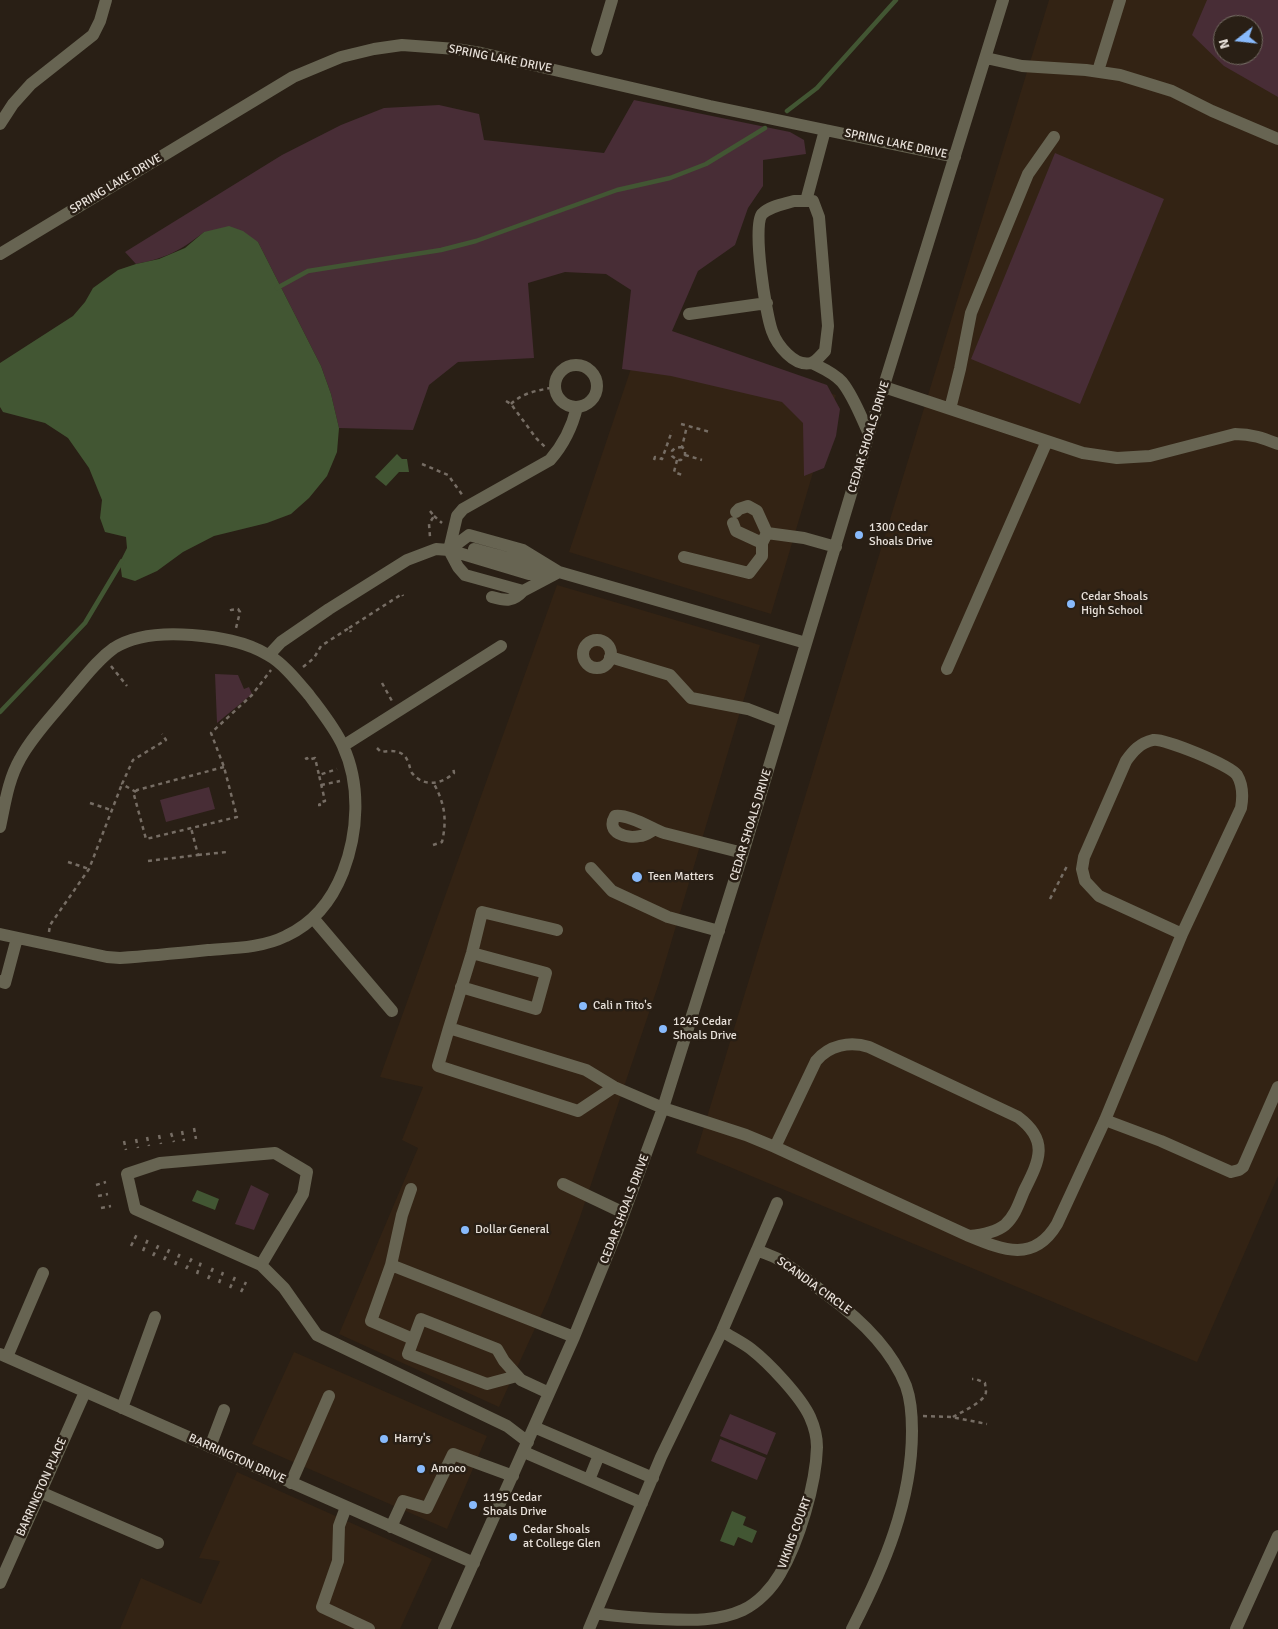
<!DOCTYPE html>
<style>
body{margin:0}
#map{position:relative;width:1278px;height:1629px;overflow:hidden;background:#291f15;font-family:Signika,sans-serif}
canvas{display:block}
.north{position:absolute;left:1213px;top:15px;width:50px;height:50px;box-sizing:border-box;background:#291f15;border:1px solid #756d64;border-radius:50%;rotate:254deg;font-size:14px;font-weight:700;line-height:20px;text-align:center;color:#e8e1da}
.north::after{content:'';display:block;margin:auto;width:18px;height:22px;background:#88bafc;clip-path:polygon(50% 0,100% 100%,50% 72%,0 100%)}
</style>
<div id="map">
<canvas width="1278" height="1629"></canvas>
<div class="north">N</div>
</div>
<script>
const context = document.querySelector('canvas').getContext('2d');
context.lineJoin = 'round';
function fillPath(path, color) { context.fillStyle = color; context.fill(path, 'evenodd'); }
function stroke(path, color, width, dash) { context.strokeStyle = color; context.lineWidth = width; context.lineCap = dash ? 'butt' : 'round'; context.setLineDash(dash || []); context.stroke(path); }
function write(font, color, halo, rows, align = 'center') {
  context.font = font + ' Signika,sans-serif'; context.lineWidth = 5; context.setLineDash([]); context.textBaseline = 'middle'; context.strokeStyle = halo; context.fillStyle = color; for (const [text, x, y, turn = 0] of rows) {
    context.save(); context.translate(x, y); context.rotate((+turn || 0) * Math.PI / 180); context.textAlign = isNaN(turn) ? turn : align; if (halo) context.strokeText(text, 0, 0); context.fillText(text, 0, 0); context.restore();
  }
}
fillPath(new Path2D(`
 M1049,0H1278V1176L1197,1362L696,1153ZM1223,25H1253V55H1223Z
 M642,336L836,395L771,614L569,552Z
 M557,585L760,645L659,983L579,1220L548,1300L499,1407L339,1334L418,1148L402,1140L423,1087L380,1077Z
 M294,1352L487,1436L447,1529L252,1444Z
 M237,1472L432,1559L400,1629H120L141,1578L201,1604L220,1561L199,1558Z`), '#332314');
fillPath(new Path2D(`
 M1207,0H1278V97L1224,66L1192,35ZM1223,25H1253V55H1223Z
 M634,100L790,132L804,140L806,154L763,160V186L748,208L735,245L698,271L672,331L827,385L840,409L836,436L824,468L804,476L803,423L782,402L671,376L622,369L631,290L606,274L565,272L528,283L534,358L458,362L429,385L413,430L339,428L331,394L321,366L258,242L204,232C180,251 166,258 136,264L125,252L282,155L341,125L384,108L439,105L479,114L484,140L604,153Z
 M1055,153L1164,199L1080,404L971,359Z
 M215,674L238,675L244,689L249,687L252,694L217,723Z
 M209,787L215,809L166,822L160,800Z
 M251,1185L269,1194L254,1230L235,1224Z
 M730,1414L776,1433L767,1455L720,1436Z
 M720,1439L766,1458L757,1480L711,1461Z`), '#482d36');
fillPath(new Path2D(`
 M229,226L243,231L258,242L321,366L331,394L339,428L337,452L327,476L309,498L291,514L267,523L214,536L183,552L157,571L135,581L122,577L120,562L127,548L126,537L105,532L100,518L102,500L89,468L68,438L45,423L3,412L0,407V363L73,316L85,302L93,288L118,270L136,264L159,259L185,248L204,232Z
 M397,454L402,459H407L409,472H399L386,486L375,477Z
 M197,1190L219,1199L215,1210L192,1201Z
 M732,1511L746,1517L743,1525L757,1531L752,1543L738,1537L734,1546L720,1541Z`), '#425633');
stroke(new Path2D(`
 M787,111L817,88L896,0
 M277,288L308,271L441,250L476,241L617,190L670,178L706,164L765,128
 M0,712L85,623L122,561`), '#425633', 4.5);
stroke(new Path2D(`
 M506,401L511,404L536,438L545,447
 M511,404C523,392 540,390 556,387
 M681,424L710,432
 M682,447L675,448L672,451V456L677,460H681L685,455V450L682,447L687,426
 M685,455L702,460
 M654,460L655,457L662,459L672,431
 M677,460L674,472L682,475
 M422,464L448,475L463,496
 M430,511L434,516L429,524L430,537
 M434,516L442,523
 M231,609V610L238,609L240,612L236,628
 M349,628L402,594L403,596
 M111,666L127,686
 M303,667L314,658L321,646L349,628L351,632
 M382,683L392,701
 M377,748L381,752C392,750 404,750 408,762C410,766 410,770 412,773C424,788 442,784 454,773L453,766
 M305,759L307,758L308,760L315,758L319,775L337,769
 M224,767L137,790L134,795L146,839L237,817L224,767L211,733L252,695L271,670
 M321,785L340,781
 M136,792L122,784L133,760L166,740L162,734
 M90,803L111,810
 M318,805H320L319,803L325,801L319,775
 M433,845L442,842C447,820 445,804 434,784
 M198,855L227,852V854
 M148,861L198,855L191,828
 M68,862L89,869
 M1050,899L1067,866
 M49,932L50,925L89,869L122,784
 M194,1128L196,1139
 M182,1131L184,1141
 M171,1133L174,1142
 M159,1135L161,1144
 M147,1137L149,1146
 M136,1139L138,1148
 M124,1141L126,1150
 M96,1185L106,1182
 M98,1196L108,1194
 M101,1208L111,1206
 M131,1246L137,1234
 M143,1251L148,1239
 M153,1256L159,1244
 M164,1260L170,1248
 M175,1265L180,1253
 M186,1269L192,1258
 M197,1274L201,1262
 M208,1279L213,1268
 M219,1283L223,1272
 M230,1288L235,1277
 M241,1292L246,1282
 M923,1416L951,1417L987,1424
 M953,1417C961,1412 985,1402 986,1392C986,1391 985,1384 985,1383L976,1379H972`), '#766d64', 2.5, [4, 4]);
stroke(new Path2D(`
 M597,50L612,0
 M986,58L1022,66L1086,70L1120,75L1172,91L1212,111L1278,139
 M1098,71L1120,0
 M0,124L13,104L31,84L93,35L100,21L106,0
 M794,201H813L819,217L828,326L825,351C821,355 816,362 811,363C794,367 777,345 772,331C766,314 752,227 762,214C770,206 784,204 794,201Z
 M806,201L825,130
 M0,254L293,77L341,57L374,49L402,45L456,49L481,53L710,106L955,157
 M689,314L767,303
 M812,363C822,368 834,373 842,382C854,397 861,417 869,434
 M555 386a21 21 0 1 1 42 0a21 21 0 1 1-42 0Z
 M884,387L1083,453L1117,458L1150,456L1235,434C1252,434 1263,438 1278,444
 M950,409L960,369L971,313L1028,174L1054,137
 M736,512L739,509L748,506L757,511L767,533
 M733,523L736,531L762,543
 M474,549L544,568
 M449,550L457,516L463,509L550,460C564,444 572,428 577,407
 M449,550L469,535L523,550L559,572
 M449,550L529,574L556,572
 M684,557L749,573L762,556V543L767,533L804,538L836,547
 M492,597C506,601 513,602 523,591
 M583 654a14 14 0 1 1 28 0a14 14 0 1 1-28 0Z
 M269,655L281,642L329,609L407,560L436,549L449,550L458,567L465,575L523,591L559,572L806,643
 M610,657L670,675L691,698L748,709L782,722
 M947,669L1047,441
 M343,746L501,646
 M0,827C5,804 8,780 20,759C33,735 54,714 71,693C85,677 97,660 114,648C136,634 167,633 192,635C217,637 246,641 268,655C283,663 298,682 309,695C321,711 335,728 343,746C361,785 358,833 343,872C332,900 314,923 286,936C262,948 234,948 208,950C179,953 149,956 120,958L107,957L0,934
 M655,829C650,832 645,836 640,836C627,839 605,833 615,816C628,814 651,828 664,833L743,853
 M591,868L612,891L668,917L719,931
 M313,918L392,1011
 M0,981L5,983L17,938
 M461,987L536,1009L546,973L472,953
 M449,1028L472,953L482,912L557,930
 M614,1087L578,1111L438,1066L449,1028L586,1070L614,1087L663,1108L746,1135L775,1147L969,1236C1003,1250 1034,1263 1057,1224L1105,1120L1182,934L1241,808C1243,797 1243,785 1237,775C1230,765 1164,738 1153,740C1140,743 1133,751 1126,761L1084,857L1082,869L1085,881L1099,896L1182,934
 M1105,1120L1161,1141L1231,1172L1239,1170L1243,1167L1278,1087
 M775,1147L816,1061C829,1045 850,1041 869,1047L1018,1117C1050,1141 1039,1161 1024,1191C1019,1203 1015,1216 1005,1225C995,1233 981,1235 969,1236
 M563,1184L624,1213
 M757,1250L777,1203
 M261,1265L303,1194L307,1172L275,1153L160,1163L127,1174L135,1209L261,1265L284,1288L317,1335L507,1426L528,1442
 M391,1265L402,1215L411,1189
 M413,1339L371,1321L391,1265L574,1337
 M0,1354L474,1563
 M7,1357L43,1273
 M517,1376L487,1384L408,1354L421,1319L497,1349L504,1361L521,1380L549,1393
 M122,1408L155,1317
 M534,1427L653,1478
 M210,1447L224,1410
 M524,1452L642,1503
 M589,1480L599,1455
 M291,1483L329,1396
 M40,1492L158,1543
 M346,1507L339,1526L338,1561L322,1607L369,1629
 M391,1527L403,1501L427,1508L453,1454L513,1476
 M0,1583L85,1392
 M596,1613C618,1617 639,1618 660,1619C688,1620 717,1622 743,1610C758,1603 772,1588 780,1574C799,1542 816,1484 817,1447C817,1437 814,1426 810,1417C801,1397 769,1363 751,1349C742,1342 731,1337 722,1331
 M444,1629L574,1337L618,1229L663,1108L743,853L869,434L1003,0
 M589,1629L661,1457L722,1331L757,1250C763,1253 771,1255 778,1259C795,1269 811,1283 827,1295C859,1318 891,1348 906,1386C911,1400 912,1415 912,1431C912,1501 884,1567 852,1629
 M1236,1629L1278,1536`), '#676452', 12);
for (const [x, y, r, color] of [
 [859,535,5,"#88bafc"],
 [1071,604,5,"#88bafc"],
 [637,877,6,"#88bafc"],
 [583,1006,5,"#88bafc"],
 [663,1029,5,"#88bafc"],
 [465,1230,5,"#88bafc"],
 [384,1439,5,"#88bafc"],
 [421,1469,5,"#88bafc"],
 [473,1505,5,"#88bafc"],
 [513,1537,5,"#88bafc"]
]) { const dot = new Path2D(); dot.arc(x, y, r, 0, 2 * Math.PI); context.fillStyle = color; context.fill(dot); stroke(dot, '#291f15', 2); }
write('12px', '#e8e1da', '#291f15', [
 ["SPRING LAKE DRIVE",500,59,11],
 ["SPRING LAKE DRIVE",896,144,12],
 ["SPRING LAKE DRIVE",116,184,-31],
 ["CEDAR SHOALS DRIVE",869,437,-73],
 ["CEDAR SHOALS DRIVE",751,825,-73],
 ["CEDAR SHOALS DRIVE",625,1209,-69],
 ["SCANDIA CIRCLE",814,1286,36],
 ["BARRINGTON DRIVE",237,1459,24],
 ["BARRINGTON PLACE",42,1487,-66],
 ["VIKING COURT",795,1533,-70]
]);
write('12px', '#e8e1da', '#291f15', [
 ["1300 Cedar",869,528],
 ["Shoals Drive",869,542],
 ["Cedar Shoals",1081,597],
 ["High School",1081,611],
 ["Teen Matters",648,877],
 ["Cali n Tito's",593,1006],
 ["1245 Cedar",673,1022],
 ["Shoals Drive",673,1036],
 ["Dollar General",475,1230],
 ["Harry's",394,1439],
 ["Amoco",431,1469],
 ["1195 Cedar",483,1498],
 ["Shoals Drive",483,1512],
 ["Cedar Shoals",523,1530],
 ["at College Glen",523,1544]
], 'left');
</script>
